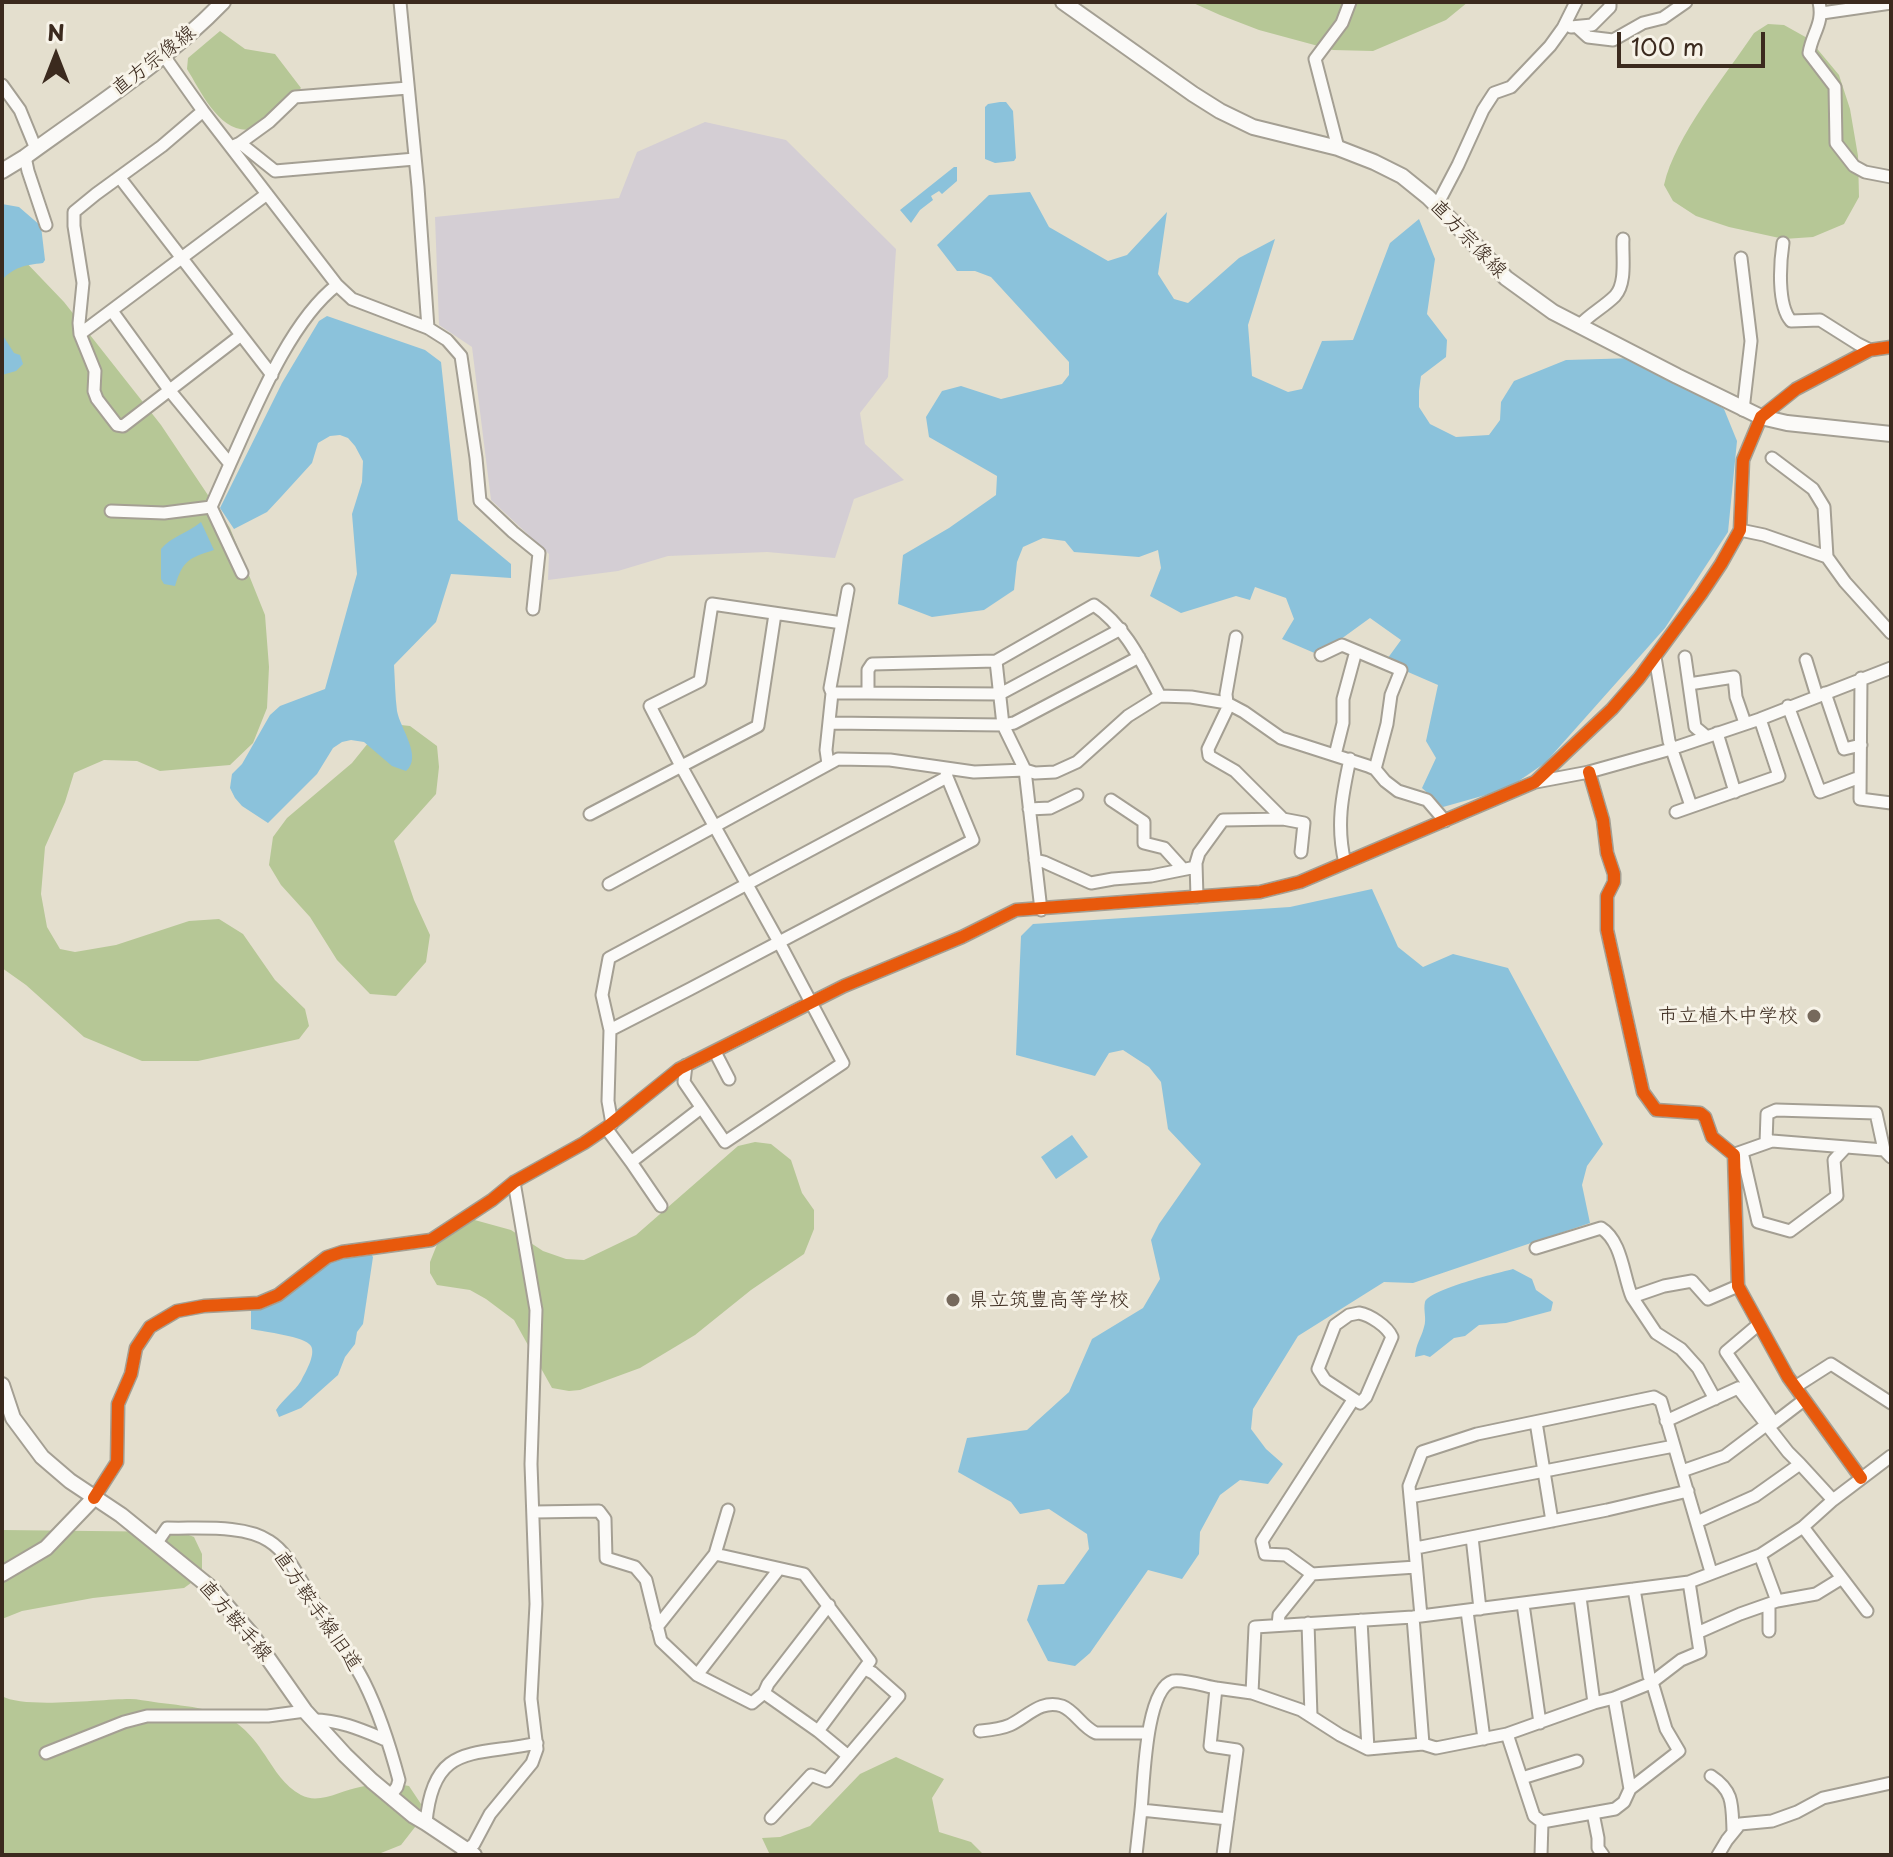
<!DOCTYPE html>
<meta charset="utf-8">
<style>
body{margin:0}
#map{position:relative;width:1893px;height:1857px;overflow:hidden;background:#e4dfce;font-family:"Playpen Sans",sans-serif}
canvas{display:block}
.frame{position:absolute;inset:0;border:4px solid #3b2a1e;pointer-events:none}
.north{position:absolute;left:16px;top:16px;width:80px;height:80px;-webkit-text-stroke:6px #f7f3e8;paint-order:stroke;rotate:0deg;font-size:22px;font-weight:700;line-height:32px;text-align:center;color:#3b2a1e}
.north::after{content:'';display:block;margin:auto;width:28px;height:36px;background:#3b2a1e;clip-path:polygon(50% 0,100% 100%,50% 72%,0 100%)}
.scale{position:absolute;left:1617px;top:32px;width:148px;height:36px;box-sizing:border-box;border:4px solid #3b2a1e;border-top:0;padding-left:10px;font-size:24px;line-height:28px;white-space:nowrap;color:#3b2a1e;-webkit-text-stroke:6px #f7f3e8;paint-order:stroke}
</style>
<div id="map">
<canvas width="1893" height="1857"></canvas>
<div class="frame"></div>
<div class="north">N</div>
<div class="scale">100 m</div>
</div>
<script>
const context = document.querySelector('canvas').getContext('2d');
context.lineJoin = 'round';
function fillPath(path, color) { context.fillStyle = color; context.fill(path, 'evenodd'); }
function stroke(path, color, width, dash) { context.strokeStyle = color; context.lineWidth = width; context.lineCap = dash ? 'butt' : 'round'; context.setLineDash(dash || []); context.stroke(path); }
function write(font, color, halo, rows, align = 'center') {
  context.font = font + ' "Playpen Sans","Klee One",sans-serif'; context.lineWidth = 6; context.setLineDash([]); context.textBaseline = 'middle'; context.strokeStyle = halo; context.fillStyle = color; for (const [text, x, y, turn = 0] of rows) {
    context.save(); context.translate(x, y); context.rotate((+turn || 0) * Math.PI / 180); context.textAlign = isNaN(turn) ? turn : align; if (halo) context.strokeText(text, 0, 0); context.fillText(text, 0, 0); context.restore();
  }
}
fillPath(new Path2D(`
 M705,122L786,140L896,249L888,377L860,413L865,444L904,480L854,499L835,558L767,552L668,556L618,571L548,580L549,554L491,500L472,347L439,325L435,217L619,198L637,152Z`), '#d4ced4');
fillPath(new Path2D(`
 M1191,2H1468L1446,20L1373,51L1333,50L1259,30L1220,15Z
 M1768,24L1784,25L1809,39L1839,75L1850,109L1858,156L1859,197L1844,224L1813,237L1784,239L1729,227L1696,216L1673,201L1664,185C1675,136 1726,75 1754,33Z
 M220,31L245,49L275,54L301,88C292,97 270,123 260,127C223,142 202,93 187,69L188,58Z
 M2,256H20L64,302L161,425L230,528L265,615L269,667L267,708L253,743L230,765L160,771L137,761L104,760L74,773L65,802L45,847L41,894L47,927L60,949L75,952L116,945L189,921L219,919L243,934L275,980L305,1009L309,1026L299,1039L198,1061H142L84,1037L26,985L2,968Z
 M392,724L410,726L437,746L439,767L436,794L394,841L414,900L430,935L426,962L396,996L370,994L337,960L310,917L281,885L269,865L273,837L287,818L352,763L381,727Z
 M755,1142L771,1144L791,1160L802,1193L814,1210V1229L804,1254L751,1290L695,1335L640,1368L580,1390L569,1391L552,1388L514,1320L486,1299L470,1290L437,1285L430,1273V1262L438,1242L471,1219L511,1230L543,1251L566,1259L584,1260L636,1235L738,1146Z
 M2,1530L181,1532L194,1537L202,1554V1575L184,1588L93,1598L22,1611L2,1619Z
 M2,1696C23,1709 101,1699 130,1699C138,1699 146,1701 154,1702C205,1709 235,1707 265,1755C275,1770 284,1786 301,1795C319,1805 342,1790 360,1787C378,1783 391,1782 409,1786L421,1804L419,1822L401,1845L376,1855H2Z
 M896,1757L944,1779L932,1798L939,1832L971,1842L984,1855H770L762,1838L780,1837L810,1826L860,1774Z`), '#b6c796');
fillPath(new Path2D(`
 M1000,102H1006L1013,111L1016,158L1014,161L995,163L985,159V107L988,104Z
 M954,167H957V181L942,194L939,191L931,196L933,200L920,210L911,223L900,210Z
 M1030,192L1049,227L1108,261L1127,255L1167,212L1158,274L1174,299L1188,303L1239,258L1275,239L1248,325L1252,376L1288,392L1302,389L1322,341L1353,340L1390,243L1419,219L1435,259L1427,314L1447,340L1446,357L1421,376L1419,391V407L1430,424L1456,437L1489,435L1500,420L1501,402L1514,381L1566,360L1636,358L1673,377L1724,409L1737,441L1728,532L1665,628L1545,763L1507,789L1443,807L1422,788L1436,758L1426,741L1438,685L1385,662L1401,640L1370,618L1319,655L1282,639L1294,619L1286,598L1255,587L1250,600L1236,596L1181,613L1150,596L1161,568L1158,550L1139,557L1074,552L1065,541L1043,538L1023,547L1017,562L1014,590L984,610L932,617L898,604L903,555L949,528L996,495L997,476L929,437L926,417L942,391L961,386L1001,399L1062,384L1069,375V362L991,277L975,271H957L937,245L989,195Z
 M2,204L19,207L41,226L45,260L43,263C25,265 14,267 2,280Z
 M327,316L425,350L441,362L458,520L511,564V578L451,574L436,622L394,665C395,680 395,696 397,711C400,728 423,757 406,771L392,766L364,742L351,740L342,742L333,748L317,774L268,823L242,806L235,798L230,788L232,774L242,764L270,715L280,706L325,689L357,574L352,514L362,482L363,461L355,446L348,438L340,435L330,436L318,443L312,463L281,497L267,512L234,529L220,508L282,383L319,321Z
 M2,334L14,353L20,355L23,364L16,371L2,375Z
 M201,522L214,550C189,558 183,560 175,586L164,584L161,579V549C172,536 188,533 201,522Z
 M1372,889L1398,947L1423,967L1453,954L1508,968L1603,1144L1587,1166L1582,1185L1590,1223L1413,1283L1384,1282L1298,1336L1253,1409L1251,1429L1266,1449L1283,1464L1268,1484L1240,1480L1220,1495L1200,1532L1199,1554L1182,1579L1148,1570L1090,1653L1075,1666L1048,1661L1027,1620L1038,1585L1064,1584L1089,1549L1087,1534L1049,1509L1020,1514L1011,1502L958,1472L967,1438L1027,1430L1069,1392L1092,1339L1143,1308L1160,1279L1151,1240L1159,1224L1201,1164L1168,1129L1161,1082L1149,1067L1123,1050L1109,1053L1095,1076L1016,1055L1021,936L1033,924L1290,907Z
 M1072,1135L1088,1157L1056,1179L1041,1157Z
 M371,1254L373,1257L363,1324L357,1332L355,1344L345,1357L338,1375L301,1408L279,1417L276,1410C283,1399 294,1392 301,1381C305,1373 316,1355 311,1346C305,1336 264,1332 251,1329V1309L271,1305L331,1260Z
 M1513,1269L1532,1279L1536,1290L1553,1302L1551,1311L1506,1323L1479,1325L1465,1336L1454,1338L1430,1357L1424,1355L1415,1357C1416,1343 1421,1339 1424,1327C1427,1319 1423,1310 1425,1302C1430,1289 1498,1273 1513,1269Z`), '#8bc2db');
const minor = new Path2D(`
 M400,2L418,187L428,328
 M1819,2C1824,24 1812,33 1809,53L1835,87L1836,143L1854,166L1865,172L1891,177
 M1822,13L1891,3
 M1571,27L1592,25L1610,7V2
 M1577,27L1588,37L1613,40L1643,23L1663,18L1686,2
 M164,56L203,111L337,285L352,299L428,328L447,340L461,356L476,458L480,501L513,532L539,553L533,609
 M2,85L20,110L36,149
 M203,111L162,146L96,194L74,212V226L83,283L79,323L80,334L95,371L94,391L97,399L117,425L123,426L240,336
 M240,143L275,171L415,159
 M231,147L240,143L269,122L295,97L408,88
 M1338,148L1315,59L1342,23L1350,2
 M25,157L28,171L46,225
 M120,178L272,375
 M1436,207L1458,165L1483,110L1494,93L1511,87L1550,46L1563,28L1576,2
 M1783,243C1780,263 1777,305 1791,321L1820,320L1858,344L1870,350
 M1741,258L1751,341L1743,410
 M112,311L170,391L230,464C255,409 289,322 337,285
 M1580,325C1590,314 1604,307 1615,296C1627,283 1622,256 1623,239
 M80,334L267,194
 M1772,458L1813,489L1824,507L1827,557
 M230,464L211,507L242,573
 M111,511L164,513L211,507
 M1740,530L1764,535L1827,557L1845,582L1891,633
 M1321,655L1342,645L1401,670L1391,695L1387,724L1375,769
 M1655,657L1669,741L1691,806
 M1685,657L1695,727L1707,737
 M1806,660L1817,696
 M996,661L1003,725L1025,770L1041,910
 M1861,678L1860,799L1891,803
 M1689,684L1734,677L1736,697L1745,723
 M832,693L830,688L848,590
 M868,693L1000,694L1121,629
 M1825,693L1844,749L1861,745
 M1227,703L1226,694L1236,637
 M1229,705L1208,749L1209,756L1235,771L1283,819L1304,823L1301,852
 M1788,706L1820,792L1860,777
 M830,723L1003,725L1014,723L1139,657
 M1717,733L1735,792
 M1335,755L1343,723V699L1356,651
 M828,764L826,750L832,693H868V670L872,664L996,661L1094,605C1126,627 1142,663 1160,696
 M1589,772L1603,820L1607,853L1614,874V882L1607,896V930L1643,1092L1656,1110L1700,1113L1705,1117L1712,1137L1734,1155L1738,1286L1788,1377L1861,1478
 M1536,782L1589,772L1671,749L1760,719L1891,668
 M1111,800L1144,822V843L1164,848L1183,869
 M1029,809L1050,808L1077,795
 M1676,812L1779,776L1760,719
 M590,814L758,726L775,614
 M1035,860L1044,862L1091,883L1113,879L1151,876L1196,867
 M1345,863C1336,826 1342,796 1350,759
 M609,884L838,759L890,760L974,772L1025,770L1035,773L1055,772L1077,762L1128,716L1160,696L1191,697L1227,703L1244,712L1281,738L1368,766L1375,769L1385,781L1398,791L1427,800L1445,821
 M1197,897L1196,863L1199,853L1223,820L1283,819
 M610,1030L690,989L973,840L947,777L946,771
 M715,1052L729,1079
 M686,1065L684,1082L725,1142L843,1063L779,942L681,766L650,706L700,681L712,604L842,623
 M612,1124L608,1101L610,1030L602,995L609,958L947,777
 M606,1128L631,1162
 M1766,1143L1767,1114L1776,1110L1876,1113L1884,1150
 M1742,1152L1758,1222L1790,1231L1837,1196L1834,1160L1846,1147
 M1738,1153L1772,1141L1884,1150L1891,1157
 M661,1206L631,1162L701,1108
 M1536,1248L1601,1228C1622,1241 1623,1275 1632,1297
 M1359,1313C1370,1315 1387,1326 1392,1337L1366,1397L1360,1403L1325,1380L1318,1369L1335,1325L1349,1315Z
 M1759,1324L1726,1352L1774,1423L1804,1400
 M1795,1387L1831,1364L1891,1403
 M1715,1399L1698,1368L1681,1349L1656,1333L1632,1297L1664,1286L1692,1281L1708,1299L1738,1286
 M1666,1421L1738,1388L1788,1452L1800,1464L1755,1496L1697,1522
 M1536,1422L1552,1521
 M1800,1464L1833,1500
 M1682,1471L1725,1456L1766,1425
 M1410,1497L1674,1446
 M94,1498L117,1462L118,1404L131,1374L136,1348L150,1327L177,1311L204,1306L259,1303L278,1295L327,1257L342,1252L431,1240L492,1200L514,1182L584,1143L606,1128L679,1069L844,986L962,937L1016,910L1260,892L1300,882L1535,782L1612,709L1639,678L1701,594L1721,564L1740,530L1743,460L1761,417L1796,389L1870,350L1891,347
 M534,1512L599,1511L605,1519L606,1558L635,1567L646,1580L661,1641L697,1675L752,1703L764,1693L818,1731L870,1661L804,1574L715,1554L657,1627
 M1472,1537L1480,1609
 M156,1544L167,1528C197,1529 244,1524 269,1541C287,1552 298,1576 309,1594C327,1623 348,1651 364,1682C378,1710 391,1750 399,1780L397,1787L390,1796
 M1416,1548L1607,1510L1688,1491
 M715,1554L728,1510
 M1312,1574L1416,1567
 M1842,1578L1867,1611
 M1580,1597L1594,1703
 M1777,1601L1816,1594L1842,1578L1803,1527
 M1523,1604L1540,1723
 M1467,1611L1484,1739
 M1421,1616L1409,1486L1422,1452L1477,1434L1654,1397L1661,1401L1711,1572
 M1413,1617L1423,1744
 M1361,1620L1368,1749
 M1308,1623L1311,1716
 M1278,1625L1279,1615L1312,1574L1286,1555L1265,1554L1262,1541L1353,1400
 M1769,1631V1604
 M1697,1633L1740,1614L1777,1601L1760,1555
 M697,1675L779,1569
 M1216,1688C1205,1686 1183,1679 1173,1681C1145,1689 1144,1784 1141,1810L1228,1819
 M764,1693L768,1684L829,1605
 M1252,1693L1255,1627L1413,1617L1689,1582L1760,1555L1803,1527L1833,1500L1891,1456
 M1614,1698L1630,1789L1679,1751L1666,1729L1652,1682L1649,1676L1634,1589
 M313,1720C340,1720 362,1730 386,1740
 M818,1731L847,1755
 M980,1731C990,1730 1001,1729 1010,1725C1027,1717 1041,1699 1062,1706C1075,1711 1082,1727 1096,1733H1148
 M1507,1734L1534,1816L1542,1822L1615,1809L1624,1802L1630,1789
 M46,1753L124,1722L147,1716H268L305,1711
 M1711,1776C1734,1791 1732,1805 1733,1831
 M1522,1778L1577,1761
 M1593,1813L1598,1838V1848L1603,1855
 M771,1818L811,1775L827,1781L899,1696L873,1673L865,1669
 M426,1823C433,1741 475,1757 537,1743
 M463,1853L474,1844L490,1814L532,1763L537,1749L531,1699L536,1604L531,1464L536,1310L514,1182
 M1136,1855L1141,1810
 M1223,1855L1237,1750L1210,1746L1216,1688L1252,1693L1301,1710L1340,1735L1368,1749L1423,1744L1436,1748L1507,1734L1594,1703L1614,1698L1651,1683L1681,1660L1700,1652L1689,1582
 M1541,1855L1542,1822
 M1718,1855L1727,1840L1740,1824L1772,1821L1797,1812L1823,1798L1891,1783`);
const major = new Path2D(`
 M1063,2L1193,94L1220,111L1253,127L1338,148L1374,162L1402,176L1428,197L1465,234L1506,278L1553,312L1677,376L1761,417L1787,423L1891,434
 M2,171L25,157C92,108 165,62 223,2
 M2,1385L13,1418L42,1457L70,1481L121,1515L211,1588L251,1634L305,1711L345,1755L372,1781L414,1816L426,1823L474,1855
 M2,1574L46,1548L94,1498`);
stroke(minor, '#a49f93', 15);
stroke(major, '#a49f93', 18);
stroke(minor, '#fbfaf8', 11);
stroke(major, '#fbfaf8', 14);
stroke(new Path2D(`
 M1589,772L1603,820L1607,853L1614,874V882L1607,896V930L1643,1092L1656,1110L1700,1113L1705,1117L1712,1137L1734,1155L1738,1286L1788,1377L1861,1478
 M94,1498L117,1462L118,1404L131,1374L136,1348L150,1327L177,1311L204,1306L259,1303L278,1295L327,1257L342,1252L431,1240L492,1200L514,1182L584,1143L606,1128L679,1069L844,986L962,937L1016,910L1260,892L1300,882L1535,782L1612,709L1639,678L1701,594L1721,564L1740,530L1743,460L1761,417L1796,389L1870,350L1891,347`), '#e8590c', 12);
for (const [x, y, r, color] of [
 [1814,1016,8,"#76695c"],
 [953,1300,8,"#76695c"]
]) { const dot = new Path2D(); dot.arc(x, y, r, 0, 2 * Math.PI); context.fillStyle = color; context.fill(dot); stroke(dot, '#f7f3e8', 3); }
write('20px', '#3b2a1e', '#f7f3e8', [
 ["直方宗像線",154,61,-38],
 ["直方宗像線",1468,239,46],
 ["直方鞍手線旧道",317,1611,56],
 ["直方鞍手線",235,1621,49]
]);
write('20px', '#3b2a1e', '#f7f3e8', [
 ["市立植木中学校",1798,1016],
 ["県立筑豊高等学校",969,1300,"left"]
], 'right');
</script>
